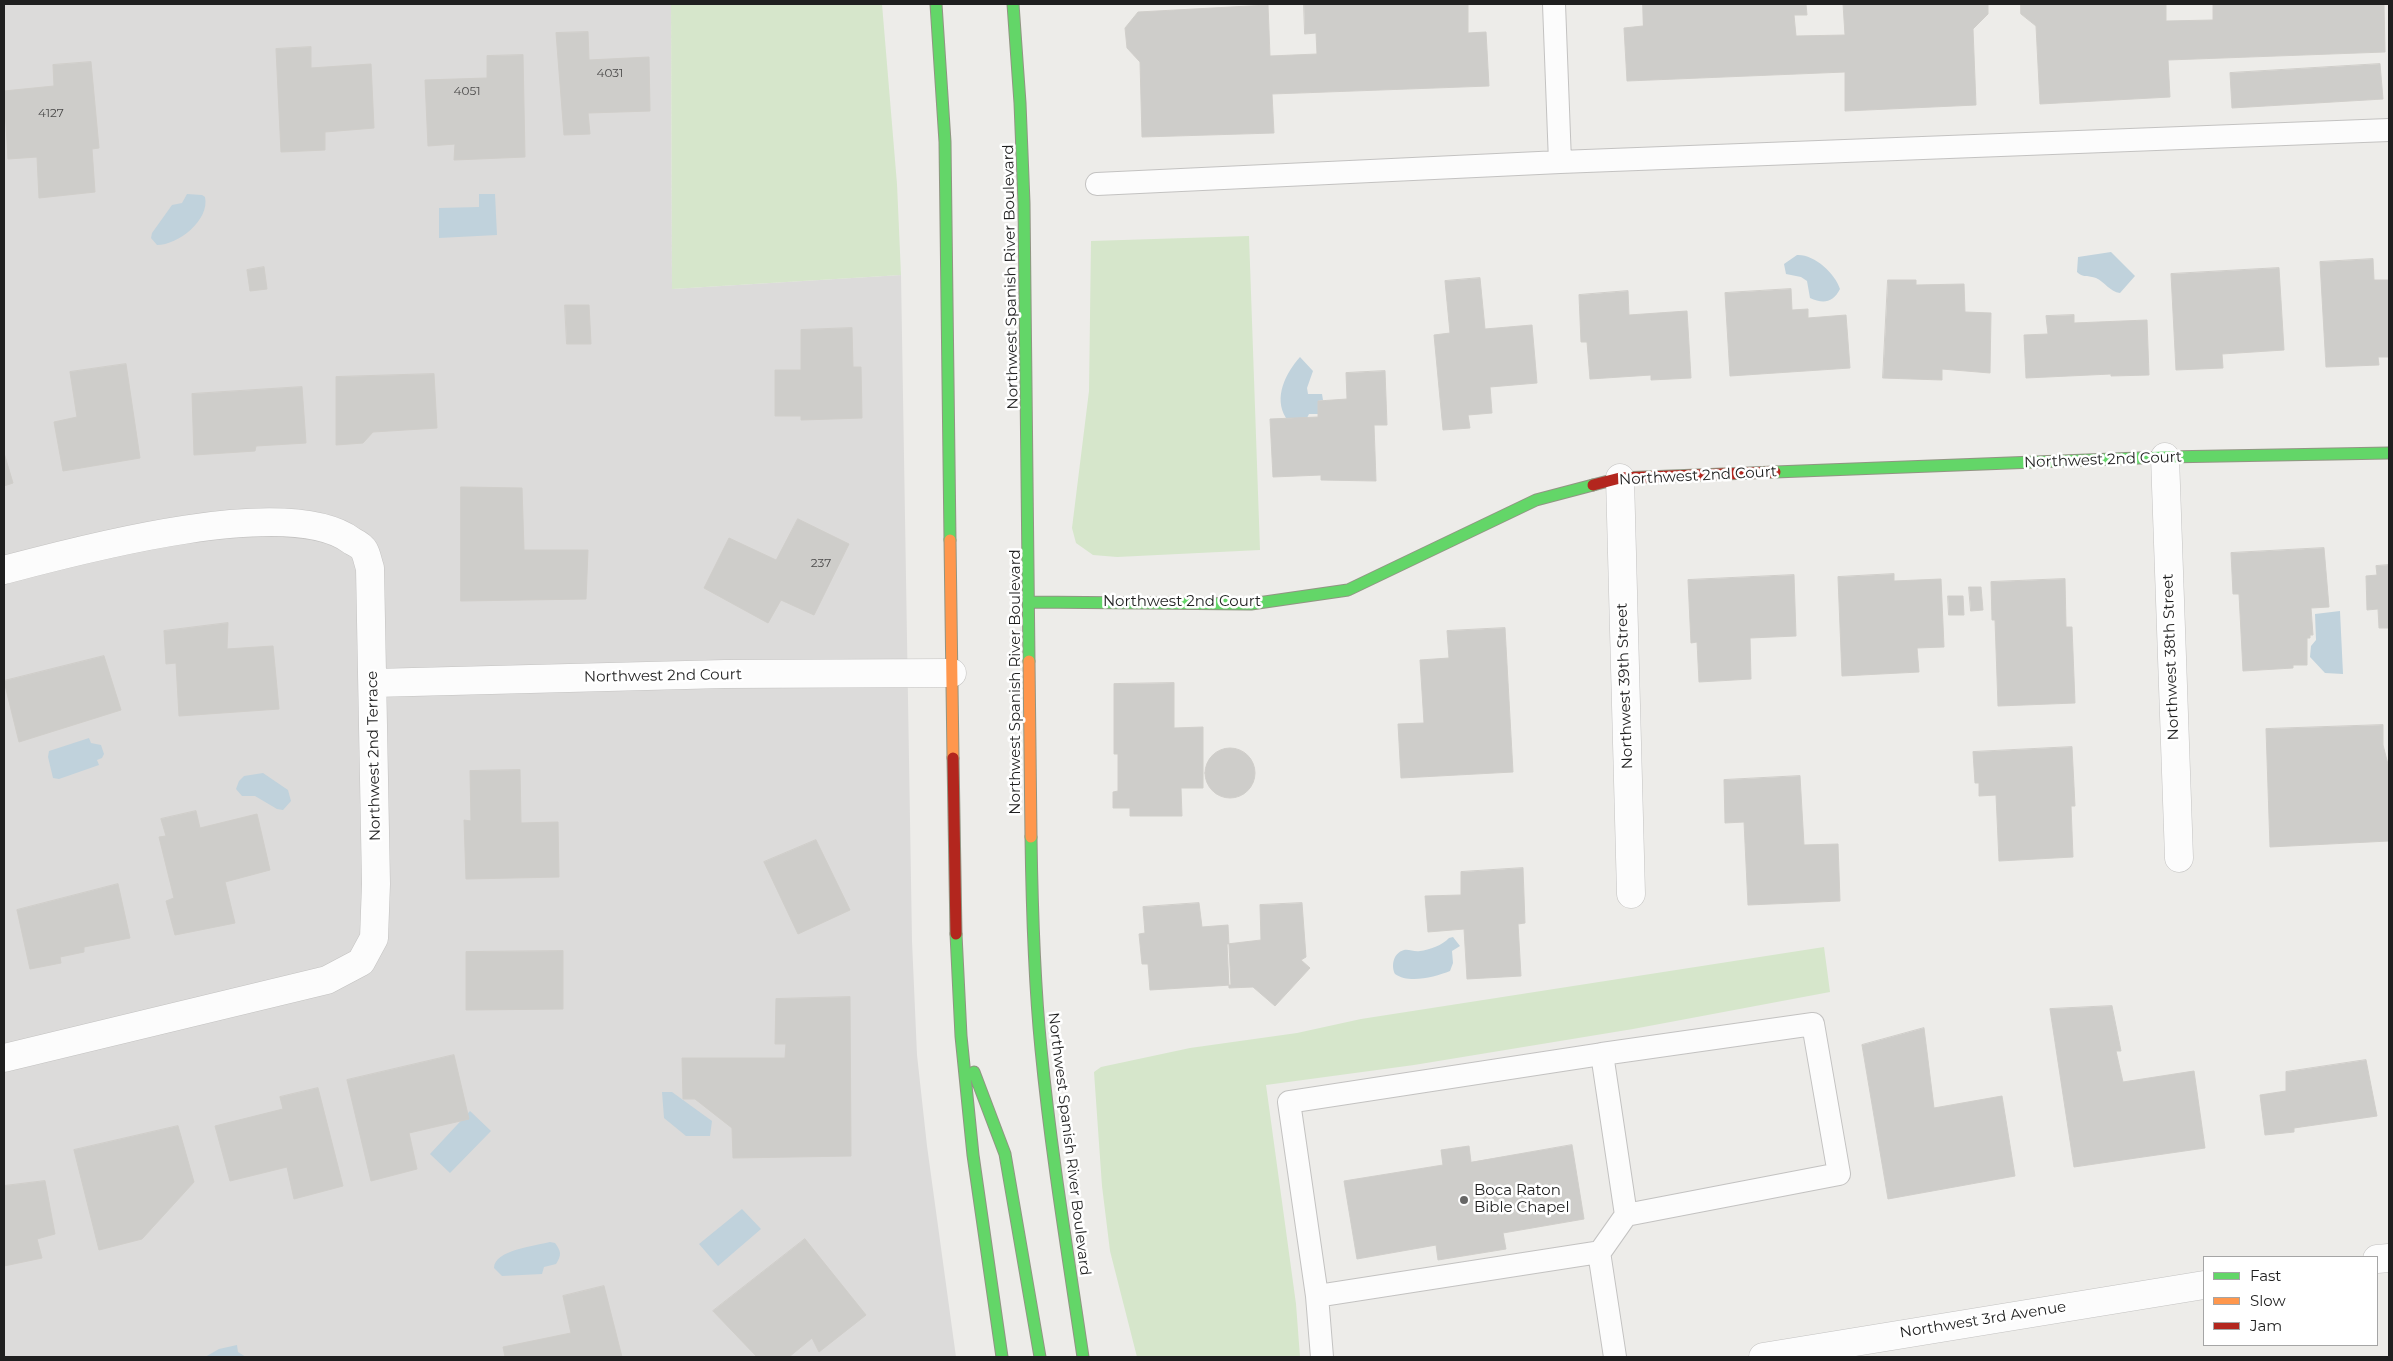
<!DOCTYPE html>
<style>
body{margin:0}
#map{position:relative;width:2393px;height:1361px;overflow:hidden;background:#edece9;font-family:Montserrat,sans-serif}
canvas{display:block}
.frame{position:absolute;inset:0;border:5px solid #1f1f1f;pointer-events:none}
.legend{position:absolute;left:2203px;top:1256px;width:175px;height:90px;box-sizing:border-box;background:#fff;border:1px solid #a5a5a5;margin:0;padding:6px 9px;list-style:none;font-size:15px;color:#1f1f1f}
.legend li{display:flex;align-items:center;gap:10px;height:25px}
.legend b{width:25px;border:1px solid #a5a5a5}
</style>
<div id="map">
<canvas width="2393" height="1361"></canvas>
<div class="frame"></div>
<ul class="legend">
<li><b style="height:6px;background:#63d668"></b>Fast</li>
<li><b style="height:6px;background:#ff974d"></b>Slow</li>
<li><b style="height:6px;background:#b3261e"></b>Jam</li>
</ul>
</div>
<script>
const context = document.querySelector('canvas').getContext('2d');
context.lineJoin = 'round';
function fillPath(path, color) { context.fillStyle = color; context.fill(path, 'evenodd'); }
function stroke(path, color, width, dash) { context.strokeStyle = color; context.lineWidth = width; context.lineCap = dash ? 'butt' : 'round'; context.setLineDash(dash || []); context.stroke(path); }
function write(font, color, halo, rows, align = 'center') {
  context.font = font + ' Montserrat,sans-serif'; context.lineWidth = 5; context.setLineDash([]); context.textBaseline = 'middle'; context.strokeStyle = halo; context.fillStyle = color; for (const [text, x, y, turn = 0] of rows) {
    context.save(); context.translate(x, y); context.rotate((+turn || 0) * Math.PI / 180); context.textAlign = isNaN(turn) ? turn : align; if (halo) context.strokeText(text, 0, 0); context.fillText(text, 0, 0); context.restore();
  }
}
fillPath(new Path2D(`
 M4,4H671L672,289L901,275L912,941L917,1055L927,1146L956,1357H4Z`), '#dcdbda');
fillPath(new Path2D(`
 M671,4H882L897,184L901,275L672,289Z
 M1249,236L1260,550L1117,557L1093,555L1076,543L1072,528L1089,391L1091,241Z
 M1824,947L1830,992L1633,1029L1414,1065L1266,1085L1296,1304L1300,1357H1137L1110,1251L1102,1186L1094,1072L1101,1067L1190,1048L1297,1033L1361,1019Z`), '#d6e6cb');
fillPath(new Path2D(`
 M187,194L202,195L205,197C210,220 178,245 157,245L151,238L152,233L172,205L182,203Z
 M479,194H495L497,235L439,238V208L479,207Z
 M2111,252L2135,276L2120,293C2110,292 2105,282 2096,278C2089,275 2082,278 2077,272L2078,257Z
 M1797,255C1814,254 1835,273 1840,289C1833,303 1823,304 1810,298L1807,281L1801,277L1786,274L1784,264Z
 M1300,357L1313,371L1307,388L1308,394H1322L1323,400L1318,401V414H1309L1307,418H1286C1273,397 1286,373 1300,357Z
 M2340,611L2343,674L2325,673L2310,657L2311,646L2316,640L2315,614Z
 M89,738L91,743L101,745L104,754L102,758L97,760L99,765L59,779L53,778L48,757L49,751Z
 M263,773L288,790L291,801L283,810L277,809L255,796H242L236,789L239,781L244,776Z
 M1453,937L1460,946L1452,951L1453,963L1450,971C1435,977 1409,984 1395,974C1391,966 1393,953 1404,950C1409,949 1414,952 1420,951C1429,950 1443,945 1449,938Z
 M662,1092H672L712,1121L710,1136H686L664,1118Z
 M470,1111L491,1131L450,1173L430,1154Z
 M742,1209L761,1229L718,1266L699,1244Z
 M550,1242L555,1243C561,1251 562,1255 556,1264L544,1267L542,1274L502,1276L494,1268C494,1250 535,1246 550,1242Z
 M237,1345L238,1352L246,1357H178H205L219,1349Z`), '#c0d2dc');
const building = new Path2D(`
 M1304,4H1468V33L1486,32L1489,86L1272,94L1274,133L1142,137L1140,62L1127,48L1125,28L1138,12L1268,5L1270,56L1317,54L1316,33L1305,34Z
 M1643,4H1806L1807,15H1794L1796,36L1845,35L1843,4H1988V14L1973,29L1976,105L1845,111V72L1627,81L1624,28L1643,26Z
 M2021,4H2166V21L2213,20V4H2384L2385,52L2168,60L2170,97L2040,104L2036,26L2021,14Z
 M588,32L589,60L649,57L650,111L588,113L590,134L564,135L556,33Z
 M311,47V68L371,64L374,128L325,132V150L281,152L276,49Z
 M523,55L525,157L454,160L455,144L428,146L425,80L487,78V56Z
 M91,62L99,148L92,149L95,192L39,198L37,157L8,159L4,91L54,86L53,65Z
 M2380,64L2383,99L2232,108L2230,73Z
 M2373,259L2374,280H2389V357H2378L2379,365L2326,367L2320,262Z
 M264,267L267,289L250,291L247,270Z
 M2279,268L2284,350L2222,354L2223,368L2176,370L2171,274Z
 M1480,278L1485,329L1532,325L1537,383L1490,387L1492,413L1468,415L1470,428L1443,430L1434,335L1450,333L1445,281Z
 M1888,280H1916V285L1964,284L1965,312L1991,313L1990,373L1942,369V380L1883,378Z
 M1791,289L1792,310L1808,309V318L1846,315L1850,368L1730,376L1725,293Z
 M1628,291L1629,315L1687,311L1691,378L1651,380V375L1590,379L1587,342H1581L1579,295Z
 M565,305H589L591,344H567Z
 M2074,315V323L2147,320L2149,375L2111,376V374L2026,378L2024,335L2048,334L2046,316Z
 M852,328L853,367H861L862,418L801,420V416H775V370H801V330Z
 M126,364L140,458L63,471L54,422L77,417L70,372Z
 M1385,371L1387,425H1374L1376,481L1321,480V475L1273,477L1270,419L1318,417V401L1347,399L1346,373Z
 M434,374L437,428L373,432L363,443L336,445V377Z
 M302,387L306,443L256,446L255,451L194,455L192,394Z
 M4,453L13,483L4,486Z
 M461,487L522,488L524,550H588L586,599L461,601Z
 M798,519L849,544L814,615L781,600L768,623L704,588L729,538L776,560Z
 M2324,548L2329,607L2311,608L2313,635H2310V638H2307V665H2293V668L2243,671L2239,594H2233L2231,553Z
 M2389,565V628H2379L2378,609L2367,610L2366,576L2377,575L2376,566Z
 M1894,574V581L1941,579L1944,647L1917,648L1919,672L1842,676L1838,577Z
 M1794,575L1796,636L1750,638L1751,679L1699,682L1697,642L1691,643L1688,580Z
 M2065,579L2066,627H2072L2075,703L1998,706L1995,620H1992L1991,582Z
 M1969,587H1981L1983,610L1971,611Z
 M1948,596H1963L1964,615H1949Z
 M228,623L227,649L273,646L279,709L179,716L176,663L166,664L164,631Z
 M1505,628L1513,772L1401,778L1398,724L1424,723L1420,660L1449,658L1447,631Z
 M104,656L121,710L19,742L4,681Z
 M1174,683V728L1203,727V788H1181L1182,816H1130V808H1113V792L1118,791V754H1114V684Z
 M2383,725V745L2389,768V841L2270,847L2266,729Z
 M2072,747L2075,806H2071L2073,857L1999,861L1996,795L1979,796V783H1975L1973,752Z
 M1205 773a25 25 0 1 1 50 0a25 25 0 1 1-50 0Z
 M520,770L521,823L558,822L559,877L466,879L464,820L471,821L470,771Z
 M1800,776L1804,845L1838,844L1840,901L1748,905L1744,822L1725,823L1724,780Z
 M196,811L200,828L257,814L270,870L225,882L235,923L175,935L166,901L174,898L159,837L166,836L161,819Z
 M816,840L850,910L798,934L764,862Z
 M1523,868L1525,923L1518,924L1521,976L1467,979L1464,929L1428,932L1425,896L1461,895V872Z
 M118,884L130,938L84,947V952L60,957L61,963L30,969L17,910Z
 M1199,903L1202,927L1228,925L1231,985L1150,990L1148,964H1142L1139,934L1145,933L1143,907Z
 M1302,903L1306,957L1301,960L1310,968L1275,1006L1253,987L1229,988L1227,944L1261,940L1260,905Z
 M563,951V1009L466,1010V952Z
 M850,997L851,1156L733,1158L732,1128L695,1099H683L682,1058H785L786,1044H775L776,999Z
 M2112,1006L2121,1051H2116L2123,1082L2194,1071L2205,1148L2074,1167L2050,1009Z
 M1924,1028L1934,1108L2002,1096L2015,1176L1888,1199L1862,1045Z
 M454,1055L469,1119L409,1133L417,1169L371,1181L347,1080Z
 M2366,1060L2377,1116L2294,1128V1132L2265,1135L2260,1095L2286,1091V1072Z
 M318,1088L343,1186L294,1199L287,1167L230,1181L215,1126L283,1109L280,1097Z
 M178,1126L194,1182L142,1239L99,1250L74,1150Z
 M1572,1145L1584,1219L1503,1233L1506,1249L1438,1260L1436,1245L1357,1259L1344,1181L1443,1165L1441,1150L1469,1146L1471,1162Z
 M45,1181L55,1234L37,1239L42,1258L4,1266V1186Z
 M805,1239L866,1315L819,1352L812,1338L789,1357H757L713,1311Z
 M604,1286L622,1357H505L503,1347L571,1333L563,1296Z`);
fillPath(building, '#cecdca');
stroke(building, '#d0ceca', 1);
const lane = new Path2D(`
 M1554,4L1560,162
 M1097,184L1560,162L2389,130
 M1602,1054L1813,1024L1839,1174L1626,1215
 M1599,1252L1615,1357
 M1317,1296L1600,1252L1626,1215L1602,1054L1289,1102L1317,1296L1322,1357`);
const street = new Path2D(`
 M2165,457L2179,858
 M1620,478L1631,894
 M4,570C79,550 289,493 352,541C356,543 362,546 364,550C367,555 368,563 370,568L376,884L374,938L361,962L327,980L4,1058
 M374,683L725,674L952,673
 M2377,1259L2389,1258
 M1763,1357L2204,1285`);
const fast = new Path2D(`
 M936,4L945,142L950,540
 M1013,4L1020,103L1024,203L1029,661
 M1775,472L2165,457L2389,453
 M1030,602L1251,604L1348,590L1536,500L1593,485
 M1031,837C1032,908 1034,979 1041,1049C1051,1152 1068,1255 1083,1357
 M956,934L961,1036L973,1155L1002,1357
 M974,1072L1005,1154L1040,1357`);
const slow = new Path2D(`
 M950,540L953,758
 M1029,661L1031,837`);
const jam = new Path2D(`
 M1593,485L1620,478L1775,472
 M953,758L956,934`);
stroke(lane, '#c3c2c1', 24);
stroke(street, '#c3c2c1', 29);
stroke(fast, '#919583', 13);
stroke(slow, '#919583', 13);
stroke(jam, '#919583', 13);
stroke(lane, '#fcfcfc', 22);
stroke(street, '#fcfcfc', 28);
stroke(fast, '#63d668', 11);
stroke(slow, '#ff974d', 11);
stroke(jam, '#b3261e', 11);
for (const [x, y, r, color] of [
 [1464,1200,5,"#676766"]
]) { const dot = new Path2D(); dot.arc(x, y, r, 0, 2 * Math.PI); context.fillStyle = color; context.fill(dot); stroke(dot, '#fff', 2); }
write('12px', '#4b4a4a', null, [
 ["4031",610,73],
 ["4051",467,91],
 ["4127",51,113],
 ["237",821,563]
]);
write('15px', '#1f1f1f', '#fff', [
 ["Northwest Spanish River Boulevard",1011,277,-91],
 ["Northwest 2nd Court",2103,460,-2],
 ["Northwest 2nd Court",1698,476,-3],
 ["Northwest 2nd Court",1182,602],
 ["Northwest 38th Street",2171,657,-92],
 ["Northwest 2nd Court",663,676,-1],
 ["Northwest Spanish River Boulevard",1016,682,-90],
 ["Northwest 39th Street",1625,686,-92],
 ["Northwest 2nd Terrace",374,756,-91],
 ["Northwest Spanish River Boulevard",1069,1144,83],
 ["Northwest 3rd Avenue",1983,1320,-9]
]);
write('15px', '#1f1f1f', '#fff', [
 ["Boca Raton",1474,1191],
 ["Bible Chapel",1474,1208]
], 'left');
</script>
